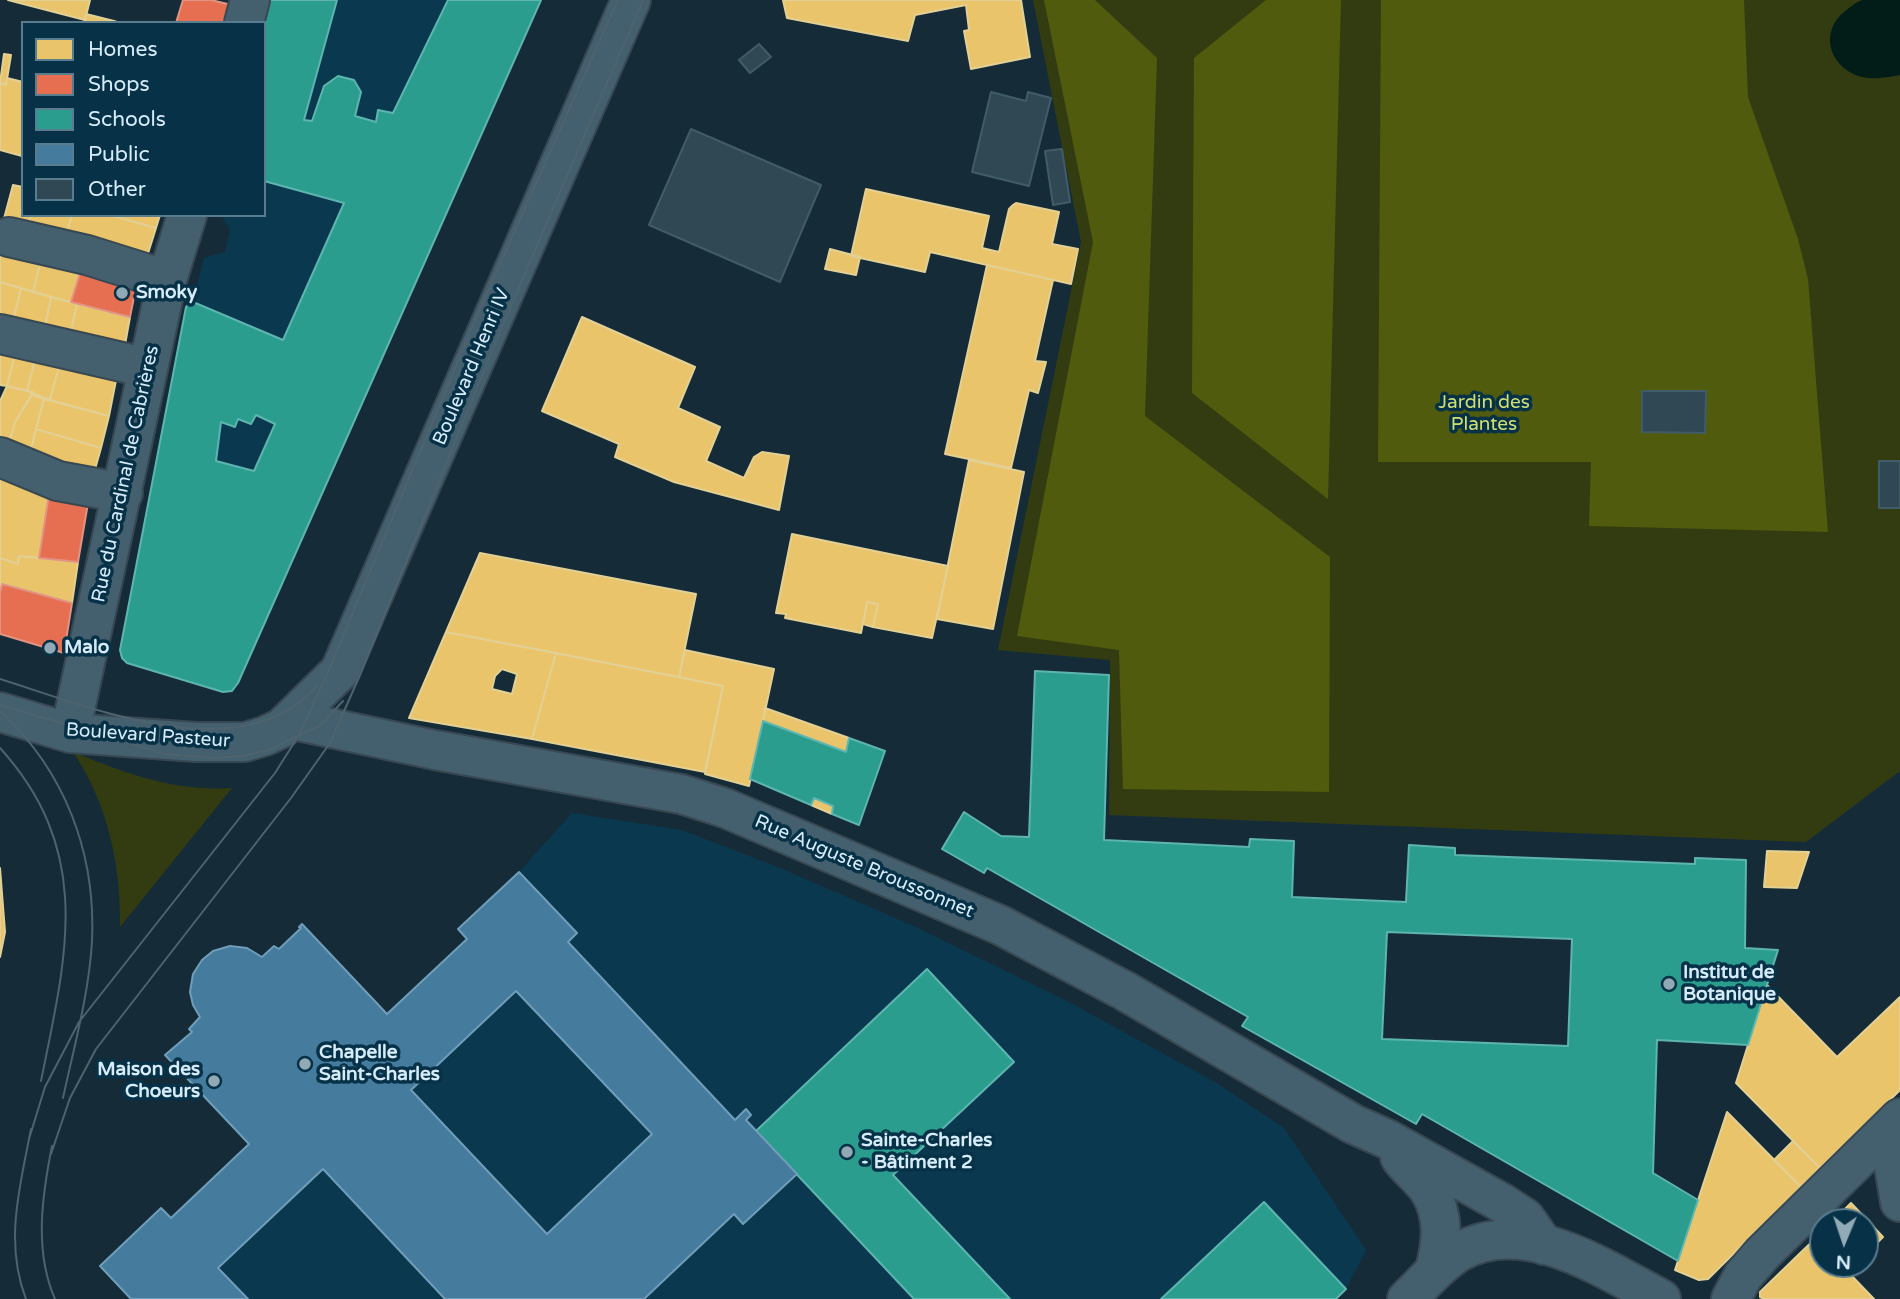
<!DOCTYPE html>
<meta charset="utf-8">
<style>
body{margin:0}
#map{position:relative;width:1900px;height:1299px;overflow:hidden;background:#152c38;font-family:"Varela Round",sans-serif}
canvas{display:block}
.legend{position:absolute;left:21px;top:21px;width:245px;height:196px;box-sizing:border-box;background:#063147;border:2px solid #597c8f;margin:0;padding:9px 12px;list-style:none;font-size:21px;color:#d6ecfa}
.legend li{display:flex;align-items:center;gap:14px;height:35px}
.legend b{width:35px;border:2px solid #597c8f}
.north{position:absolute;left:1809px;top:1208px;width:70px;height:70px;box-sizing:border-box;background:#063147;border:2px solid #597c8f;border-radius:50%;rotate:182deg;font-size:19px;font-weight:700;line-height:28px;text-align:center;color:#d6ecfa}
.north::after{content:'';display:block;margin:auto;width:24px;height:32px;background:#92a9b6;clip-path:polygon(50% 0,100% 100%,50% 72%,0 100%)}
</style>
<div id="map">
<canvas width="1900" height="1299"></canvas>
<ul class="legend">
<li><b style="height:19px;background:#e9c46a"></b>Homes</li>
<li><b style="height:19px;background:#e76f51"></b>Shops</li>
<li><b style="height:19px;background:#2a9d8f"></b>Schools</li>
<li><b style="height:19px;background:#457b9d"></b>Public</li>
<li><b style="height:19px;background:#304754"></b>Other</li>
</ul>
<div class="north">N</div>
</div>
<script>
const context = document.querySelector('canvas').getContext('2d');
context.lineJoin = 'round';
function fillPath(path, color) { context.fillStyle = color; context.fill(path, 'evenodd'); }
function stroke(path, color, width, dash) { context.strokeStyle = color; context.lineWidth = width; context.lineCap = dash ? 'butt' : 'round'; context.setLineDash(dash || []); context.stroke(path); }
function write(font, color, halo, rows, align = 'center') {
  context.font = font + ' "Varela Round",sans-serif'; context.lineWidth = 7; context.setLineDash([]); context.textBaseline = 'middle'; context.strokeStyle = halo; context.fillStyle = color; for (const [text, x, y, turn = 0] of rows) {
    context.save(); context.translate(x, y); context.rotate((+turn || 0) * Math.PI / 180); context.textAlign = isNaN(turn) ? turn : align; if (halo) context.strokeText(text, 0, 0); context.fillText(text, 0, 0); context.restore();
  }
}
fillPath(new Path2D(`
 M269,0H541L238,683L232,691L223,692L127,663L122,658L120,650L186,307L190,302H193L204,258L225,252L230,230L221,215H264V23Z
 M572,813L682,830L780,868L916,927L1067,1001L1215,1082L1284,1128L1366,1250L1346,1289L1336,1299H131L100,1266L161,1208L171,1217L467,939L458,929L519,872Z`), '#0a384e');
fillPath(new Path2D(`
 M1033,0H1900V771L1806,842L1109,815L1110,660L998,650L1081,242Z
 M73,752C125,773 174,792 232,788L120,927C121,865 108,804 73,752Z`), '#333c11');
fillPath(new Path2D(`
 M1044,0H1095L1157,58L1145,416L1330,557L1329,792L1123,789L1119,650L1017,636L1093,242Z
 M1266,0H1341L1328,499L1192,393L1194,58Z
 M1381,0H1744L1748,97L1798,239L1808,279L1828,532L1589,526L1591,462H1378Z`), '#505b0e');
fillPath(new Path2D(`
 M1900,0V75C1889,77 1873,80 1862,77C1831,69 1818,34 1844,12C1849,8 1856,2 1862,0C1873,0 1889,0 1900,0Z`), '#021d18');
const homes = new Path2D(`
 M8,0H90L85,20Z
 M783,0H1021L1030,57L971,69L964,31L969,30L966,5L915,15L908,41L787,18Z
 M86,14L114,21L120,23H84Z
 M4,54L11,55L6,85L0,83Z
 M7,78L23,82L22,156L0,150V83L6,85Z
 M13,185L23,187V215H31L26,233L2,226Z
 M866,189L989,216L982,248L999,252L1009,209L1013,205L1016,203L1059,212L1052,244L1078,249L1071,284L930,252L925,272L851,256Z
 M31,215H72L64,243L26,233Z
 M72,215H110L156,228L145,263L64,243Z
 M110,215H160L156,228Z
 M0,243L43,252L33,292L0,282Z
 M830,249L860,257L856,275L825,269Z
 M43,252L84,260L71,302L33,292Z
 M987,265L1053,280L1035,361L1046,362L1038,393L1029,390L1011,468L945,454Z
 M0,282L21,288L11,331L0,328Z
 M21,288L51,297L44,332L11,331Z
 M51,297L77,304L68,344L44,332Z
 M77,304L130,317L123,356L68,344Z
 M582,317L695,367L678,408L720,427L706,461L744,478L754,457L762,452L789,456L779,510L674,482L615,457L619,444L542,411Z
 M0,339L18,343L7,386L0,385Z
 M18,343L38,348L27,391L7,386Z
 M38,348L62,355L50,400L27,391Z
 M62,355L118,370L109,416L50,400Z
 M7,386L33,392L15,422L7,450L0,447V401Z
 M32,395L44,399L28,461L7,450L15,422Z
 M44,399L109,416L101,448L36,429Z
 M36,429L101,448L92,480L28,461Z
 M969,460L1024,472L993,629L937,619Z
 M0,464L50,488L39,558L19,556L18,564L0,558Z
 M792,534L948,566L932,638L873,627L878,604L867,602L861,633L785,618L786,614L776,613Z
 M480,553L696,594L679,677L446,632Z
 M19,556L78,562L72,603L2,584L0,593V558L18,564Z
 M867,602L878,604L873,627L863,624Z
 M446,632L556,653L532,739L409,718ZM502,669L517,674L512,694L492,689L495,676Z
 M685,650L774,669L749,786L705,774L723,686L679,677Z
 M556,653L723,686L705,772L532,739Z
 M765,708L849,738L846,752L763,721Z
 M814,798L833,806L832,814L811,805Z
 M1767,851L1809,852L1797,888L1764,887Z
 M0,868L5,932L0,957Z
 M1767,985L1837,1057L1900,997V1090L1820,1168L1736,1083Z
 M1727,1112L1801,1187L1708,1279L1699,1280L1675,1270Z
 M1793,1141L1820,1168L1801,1187L1774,1160Z
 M1851,1203L1883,1237L1865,1255V1222H1832Z
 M1823,1231V1264H1856L1848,1272L1874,1299H1764L1760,1297V1292Z`);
fillPath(homes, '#e9c46a');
stroke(homes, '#e3d095', 2);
const shops = new Path2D(`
 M183,0H211L232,5L226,23H176Z
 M84,260L138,277L130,317L71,302Z
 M50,488L89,497L78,562L39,558Z
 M2,584L72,603L64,653L0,634V593Z`);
fillPath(shops, '#e76f51');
stroke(shops, '#e29484', 2);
const schools = new Path2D(`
 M269,0H337L304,120L312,121L324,86L338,76L354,80L361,92L355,116L376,122L378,110L393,113L448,0H541L238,683L232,691L223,692L127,663L122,658L120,650L186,307L190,302H193L283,340L344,203L264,181L263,23ZM256,415L275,424L254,471L216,461L221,422L235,427L238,419L251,424Z
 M1035,671L1109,675L1104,840L1249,847L1250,839L1294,841L1292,897L1406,902L1409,845L1455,848V855L1695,864V858L1746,860L1745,948L1778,950L1748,1045L1657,1040L1653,1173L1698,1200L1678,1261L1422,1114L1416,1124L1242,1026L1248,1017L987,868L984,873L942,849L964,812L1001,836L1029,837ZM1387,932L1572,939L1568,1046L1382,1039Z
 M763,721L846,752L849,738L885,751L859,825L832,814L833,806L814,798L811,805L750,779Z
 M927,969L1014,1062L893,1175L1010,1299H914L756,1131Z
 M1264,1202L1346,1289L1336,1299H1161Z`);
fillPath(schools, '#2a9d8f');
stroke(schools, '#5eb5af', 2);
const public = new Path2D(`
 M519,872L577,933L568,942L735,1120L746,1109L751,1115L746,1120L797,1174L743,1224L734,1214L644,1299H445L323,1169L218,1268L248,1299H131L100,1266L161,1208L171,1218L249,1144L165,1055L192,1032L189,1029L200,1017L193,1005L190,992L193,974L202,960L213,951L230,946L247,948L262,957L274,946L279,949L301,928L299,927L302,924L387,1014L467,939L458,929ZM516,991L652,1134L547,1234L411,1090Z`);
fillPath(public, '#457b9d');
stroke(public, '#709db9', 2);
const building = new Path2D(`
 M759,44L771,57L750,73L739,60Z
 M991,92L1026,101L1028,92L1051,98L1029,186L972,172Z
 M691,129L821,185L780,282L649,225Z
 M1062,149L1070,202L1053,205L1045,151Z
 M1642,391H1706L1705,433L1642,432Z
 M1879,461H1900V508H1879Z`);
fillPath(building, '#304754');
stroke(building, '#425b68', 2);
const street = new Path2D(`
 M244,23L250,0
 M9,237L87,255L167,280
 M0,334L148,368
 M0,457L58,481L123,493
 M0,712L70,733L196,742H245L265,736L282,728L340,671L631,0
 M293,720L435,750L681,794L725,808L1000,925L1125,991L1353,1124L1389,1140L1502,1203L1525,1218L1544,1245
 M70,733L167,280L187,215
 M1888,1130L1900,1202
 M1400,1157C1408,1169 1421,1178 1429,1190C1445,1216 1442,1242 1435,1270
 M1731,1299L1743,1276L1762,1254L1900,1118`);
const secondary = new Path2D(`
 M1407,1299C1424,1283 1439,1264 1459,1252C1525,1215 1604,1269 1661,1299`);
stroke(street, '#384852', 42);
stroke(secondary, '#384852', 42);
stroke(street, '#445f6d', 38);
stroke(secondary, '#445f6d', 38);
stroke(new Path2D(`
 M0,679C90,707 242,772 317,686
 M0,705L165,754L213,758L243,756L269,750L321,725L343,701
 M0,711C65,771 96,853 92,941C89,994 74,1047 63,1098
 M0,748C95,853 66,957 41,1081
 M29,1139L45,1087L79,1022L275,773L299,735L331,665L476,318L618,0
 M52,1146C42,1196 34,1251 55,1299
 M51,1154L70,1098L96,1049L291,798L330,743L360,675L503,324L643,0
 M26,1299C4,1243 20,1186 31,1129`), '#4d636e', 2);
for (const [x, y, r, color] of [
 [122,293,7,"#92a9b6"],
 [50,648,7,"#92a9b6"],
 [1669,984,7,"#92a9b6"],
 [305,1064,7,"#92a9b6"],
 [214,1081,7,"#92a9b6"],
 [847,1152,7,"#92a9b6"]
]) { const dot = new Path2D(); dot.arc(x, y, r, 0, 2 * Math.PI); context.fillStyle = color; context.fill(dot); stroke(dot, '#063147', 2.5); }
write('bold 19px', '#d6ecfa', '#063147', [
 ["Smoky",136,293],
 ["Malo",64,648],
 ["Institut de",1683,973],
 ["Botanique",1683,995],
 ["Chapelle",319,1053],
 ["Saint-Charles",319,1075],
 ["Maison des",200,1070,"right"],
 ["Choeurs",200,1092,"right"],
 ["Sainte-Charles",861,1141],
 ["- Bâtiment 2",861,1163]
], 'left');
write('19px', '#d6ecfa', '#063147', [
 ["Boulevard Henri IV",472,367,-67],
 ["Rue du Cardinal de Cabrières",126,474,-78],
 ["Boulevard Pasteur",148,736,4],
 ["Rue Auguste Broussonnet",864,867,23]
]);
write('19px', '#d0df73', '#063147', [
 ["Jardin des",1484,403],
 ["Plantes",1484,425]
]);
</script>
